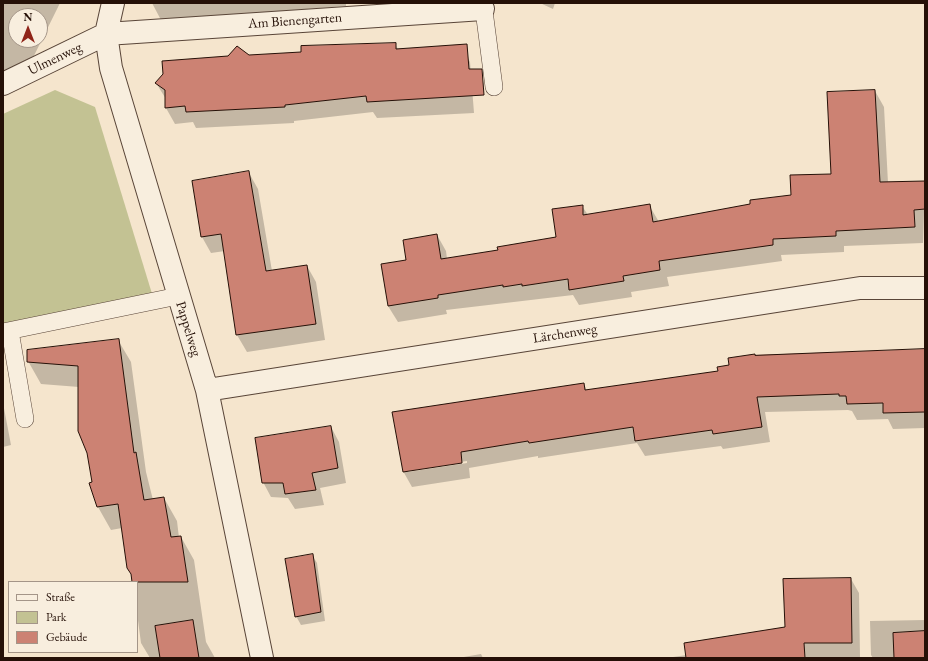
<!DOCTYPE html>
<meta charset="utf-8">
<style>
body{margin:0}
#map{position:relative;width:928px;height:661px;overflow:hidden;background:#f5e5cd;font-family:"EB Garamond",serif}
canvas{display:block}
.frame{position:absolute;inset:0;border:4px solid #251007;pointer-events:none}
.legend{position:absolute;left:8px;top:581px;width:130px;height:72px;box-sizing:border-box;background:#f8eede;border:1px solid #a49588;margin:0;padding:5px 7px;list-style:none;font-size:12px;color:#251007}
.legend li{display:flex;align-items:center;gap:8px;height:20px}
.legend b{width:20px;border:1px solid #a49588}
.north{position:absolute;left:8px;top:8px;width:40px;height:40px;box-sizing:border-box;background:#f8eede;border:1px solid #a49588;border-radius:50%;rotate:0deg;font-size:11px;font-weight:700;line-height:16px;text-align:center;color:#251007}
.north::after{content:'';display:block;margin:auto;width:14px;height:18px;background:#8f2418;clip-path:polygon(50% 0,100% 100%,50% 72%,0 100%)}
</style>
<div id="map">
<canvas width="928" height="661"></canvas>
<div class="frame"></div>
<ul class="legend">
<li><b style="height:5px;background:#f8eede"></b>Straße</li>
<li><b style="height:11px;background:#c3c293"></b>Park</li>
<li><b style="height:11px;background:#cc8273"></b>Gebäude</li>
</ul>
<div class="north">N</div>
</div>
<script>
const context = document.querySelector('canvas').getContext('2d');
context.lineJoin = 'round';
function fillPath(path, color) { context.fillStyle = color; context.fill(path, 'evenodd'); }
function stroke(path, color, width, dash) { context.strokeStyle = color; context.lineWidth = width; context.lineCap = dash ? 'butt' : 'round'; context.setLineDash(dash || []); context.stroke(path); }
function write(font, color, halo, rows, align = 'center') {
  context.font = font + ' "EB Garamond",serif'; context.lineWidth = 4; context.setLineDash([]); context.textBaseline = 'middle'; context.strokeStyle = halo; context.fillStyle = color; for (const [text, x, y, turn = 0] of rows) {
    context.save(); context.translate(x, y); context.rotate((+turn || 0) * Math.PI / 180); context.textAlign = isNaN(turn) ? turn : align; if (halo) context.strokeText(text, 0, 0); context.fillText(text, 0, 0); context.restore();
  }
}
fillPath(new Path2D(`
 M55,90L95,107L153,297L3,326V114Z`), '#c3c293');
fillPath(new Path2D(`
 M3,3H60L22,80L3,70ZM16,16H40V40H16Z
 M152,3H346V6L161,20Z
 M390,3H469L399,18Z
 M540,3H555L553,9Z
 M395,44L398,49L461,46L470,62L474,113L377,118L373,112L294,121V123L196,128L193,122L175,124L166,108V99L156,83L248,56L302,53V47Z
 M875,91L884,107L888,183L925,182L923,243L844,246V252L781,255L782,261L667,277L669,286L631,292L632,297L579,305L573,295L446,310L447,314L398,322L388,306L408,261L437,235L446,251L447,259L499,251L557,237L582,206L588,215L649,205L659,222L792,196L832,175Z
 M249,173L258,189L272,271L307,266L316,282L325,340L247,352L237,335L225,251L211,253L202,237Z
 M118,340L131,362L146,472L153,500L164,498L177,521L179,538L181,537L194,560L206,642L215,658H150L141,643L137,613V582H133L122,528L111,530L98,507L91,484L93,483L79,387L41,384L28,361Z
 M925,350V428L893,429L888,419L857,420L852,411L848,410L765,412L770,442L723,449L721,446L645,456L637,443L538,458V456L469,468L470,478L412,487L403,471L584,384L587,391L719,371L755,356ZM467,461V463L408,472V470Z
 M3,403L11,445L3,447Z
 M331,427L339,442L346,483L320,488L324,505L295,509L288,498L271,497L263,482Z
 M312,555L317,563L325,621L301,625L296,616Z
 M851,579L859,593L860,657L666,658L729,649L786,628Z
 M925,620V658H873L871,655L870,621Z
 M481,654L483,658H458Z`), '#0003');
const building = new Path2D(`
 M396,43V49L467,44L469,69H482L484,95L367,102L366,96L285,105V107L186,112L185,106L165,108V90L155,83L163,74L162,61L228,56L237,46L249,55L301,52V46Z
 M875,90L880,182L925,181V209L914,210L915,227L836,231V236L773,239V245L659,261L660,270L623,276L624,281L569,290L568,279L522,286V284L503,287V285L438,295V298L388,306L381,264L406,260L403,240L437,234L441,259L498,250L497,247L556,237L552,209L583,205V215L650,204L653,222L750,204V200L791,195L790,175L831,174L827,92Z
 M249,171L266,271L307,265L316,324L236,335L221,234L201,237L192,181Z
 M119,339L134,453L136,452L144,500L164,497L171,537L181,536L188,582H132L131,574L127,568L118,504L97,507L89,483L92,482L87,453L78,431V366L27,362V350Z
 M925,349V412L883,413V403L847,404L846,396H839V394L757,397L762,427L713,434L712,430L635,441L633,427L529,443L528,441L461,452L462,463L403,472L392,412L584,383L585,390L718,371L717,367L729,365L728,358L755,354V355Z
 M331,426L338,468L312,473L316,490L285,494L283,483H262L255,438Z
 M313,554L321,612L295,617L285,559Z
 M851,578L852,643H804L805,658H686L684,643L785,627L783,579Z
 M193,620L199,658H160L155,626Z
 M925,631V658H894L893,633Z`);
fillPath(building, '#cc8273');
stroke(building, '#251007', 1);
const service = new Path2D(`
 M483,3L494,87
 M10,331L25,419
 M3,332L178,296`);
const minor = new Path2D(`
 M113,3L106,34L111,68L207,390L262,658
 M3,84L106,34L483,9
 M207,390L860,288H925`);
stroke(service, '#594538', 18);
stroke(minor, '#594538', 24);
stroke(service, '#f8eede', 17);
stroke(minor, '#f8eede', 22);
write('14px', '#251007', '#f8eede', [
 ["Am Bienengarten",295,21,-4],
 ["Ulmenweg",55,59,-26],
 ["Pappelweg",188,329,73],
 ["Lärchenweg",565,334,-9]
]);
</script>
